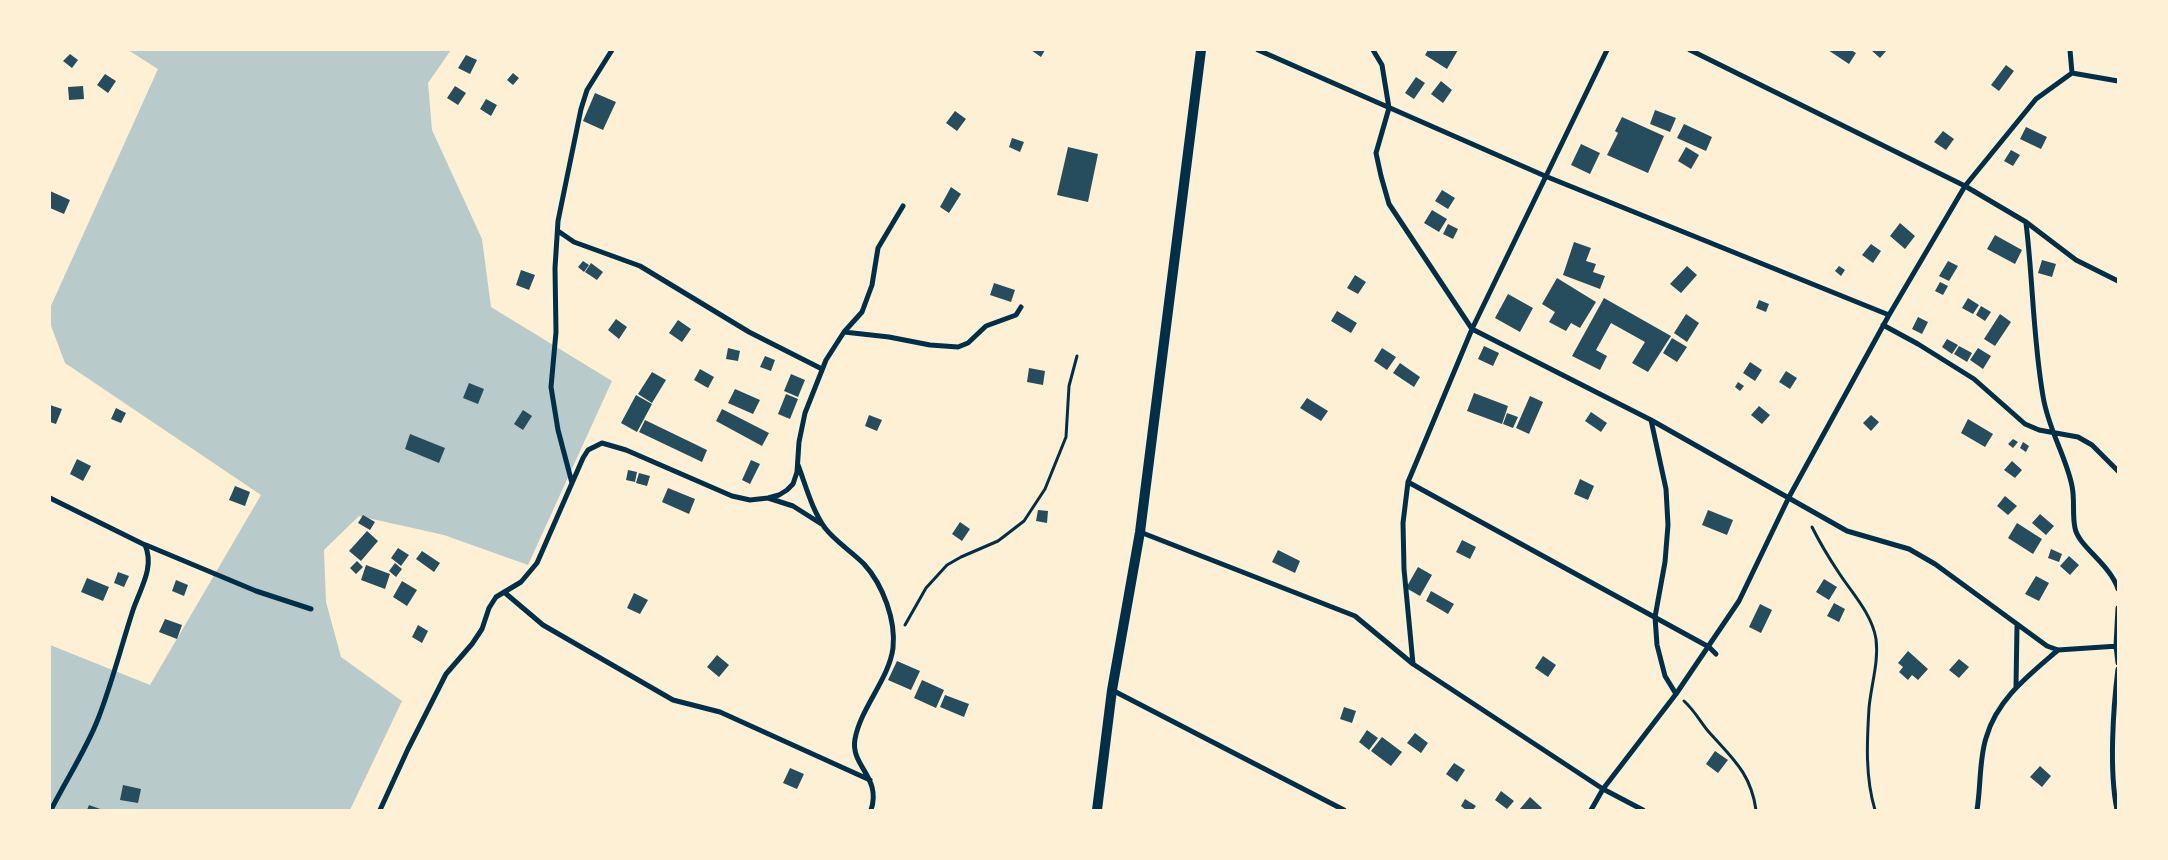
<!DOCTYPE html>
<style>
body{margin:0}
#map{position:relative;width:2168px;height:860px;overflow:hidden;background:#fdf0d5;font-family:"Exo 2",sans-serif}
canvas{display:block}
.frame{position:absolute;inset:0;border:51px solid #fdf0d5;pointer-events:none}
</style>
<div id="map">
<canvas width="2168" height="860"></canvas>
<div class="frame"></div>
</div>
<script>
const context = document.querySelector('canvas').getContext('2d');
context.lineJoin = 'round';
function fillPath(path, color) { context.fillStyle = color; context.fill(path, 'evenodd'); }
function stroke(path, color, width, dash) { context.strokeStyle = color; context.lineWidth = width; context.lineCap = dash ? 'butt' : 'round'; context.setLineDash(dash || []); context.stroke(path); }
fillPath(new Path2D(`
 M128,50H451L428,83L432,130L482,239L491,307L612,381L528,565L444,535L359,516L324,550L326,602L341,657L402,701L350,810H50V645L150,685L261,495L65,363L50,323V308L158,69Z`), '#b9caca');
fillPath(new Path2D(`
 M1031,50H1045L1041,57Z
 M1428,50H1458L1447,69L1425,55Z
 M1828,50H1851L1856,53L1849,64Z
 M1871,50H1887L1880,58Z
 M70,54L78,60L72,68L63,61Z
 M466,55L477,60L470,74L458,68Z
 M2006,65L2014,71L1999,91L1991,85Z
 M513,73L519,78L513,85L507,80Z
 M105,74L116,81L108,93L97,85Z
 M1416,77L1425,83L1414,99L1405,93Z
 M1441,81L1452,90L1443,103L1431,94Z
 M83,86L84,99L69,100L68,87Z
 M455,86L466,93L458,105L447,98Z
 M595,93L616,102L603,130L583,121Z
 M486,99L497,105L491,116L480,109Z
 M1655,110L1676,118L1670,132L1650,124Z
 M955,111L966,119L957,131L946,123Z
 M1622,117L1664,136L1648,173L1607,155L1618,133L1615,131Z
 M1684,124L1712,137L1706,151L1677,138Z
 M2026,127L2047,137L2041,149L2020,139Z
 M1943,131L1954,139L1946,150L1934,142Z
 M1012,138L1024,142L1020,152L1009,147Z
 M1581,144L1600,153L1590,174L1571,165Z
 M1068,147L1098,154L1088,202L1057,195Z
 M1686,147L1699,155L1691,169L1678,161Z
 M2011,150L2020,155L2013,166L2004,161Z
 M951,187L961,194L949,213L940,207Z
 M1442,190L1455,198L1448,209L1435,201Z
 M50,191L70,200L64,214L50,208Z
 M1432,210L1447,219L1439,232L1424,223Z
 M1900,223L1915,236L1905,249L1890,236Z
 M1448,224L1458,229L1453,239L1443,234Z
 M1995,235L2022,250L2015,264L1987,249Z
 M1574,242L1591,248L1586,261L1596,264L1593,272L1605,276L1600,289L1563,275Z
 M1871,244L1881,251L1873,263L1862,255Z
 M2042,260L2056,264L2052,277L2038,273Z
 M583,261L589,265L584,272L578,267Z
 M1948,261L1958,266L1949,281L1939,276Z
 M591,263L603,272L597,280L585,272Z
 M1687,266L1697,275L1681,293L1670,284Z
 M1839,266L1845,270L1841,276L1835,271Z
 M521,270L535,275L529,290L516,285Z
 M1355,275L1366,282L1358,294L1347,288Z
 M1557,278L1596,302L1580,328L1571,323L1566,331L1549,322L1555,312L1542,304Z
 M1940,282L1948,286L1943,295L1935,291Z
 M994,283L1015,290L1011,302L990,295Z
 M1508,294L1533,308L1520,332L1495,318Z
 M1604,298L1671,336L1648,372L1632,363L1645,342L1611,323L1596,350L1607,356L1600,370L1572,356Z
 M1968,298L1979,305L1973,314L1962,308Z
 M1759,300L1769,304L1766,312L1756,308Z
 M1981,306L1991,312L1985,321L1976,315Z
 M1337,311L1357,323L1351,333L1331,321Z
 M1686,314L1699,323L1687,342L1674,333Z
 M2000,314L2011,322L1995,346L1984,339Z
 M1918,317L1928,322L1922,334L1912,329Z
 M616,319L627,327L619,339L608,330Z
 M678,320L691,329L682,342L669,333Z
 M1672,338L1687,347L1677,362L1663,353Z
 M1947,339L1958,345L1952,354L1942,347Z
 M1484,346L1499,353L1493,366L1478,359Z
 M1959,346L1972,353L1967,362L1954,354Z
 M728,348L740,351L738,361L726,359Z
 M1382,348L1396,357L1387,370L1374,361Z
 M1978,348L1991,356L1983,369L1970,360Z
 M765,356L775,360L771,371L760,367Z
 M1750,362L1762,370L1755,381L1743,373Z
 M1400,363L1420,377L1414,387L1393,373Z
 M1029,368L1045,371L1043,385L1027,382Z
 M700,369L714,377L708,388L694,380Z
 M1786,371L1797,378L1790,389L1779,382Z
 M652,372L666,380L652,403L638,394Z
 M791,374L805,380L798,397L784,391Z
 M1738,382L1744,386L1740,391L1735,387Z
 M469,383L484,389L478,404L463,398Z
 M735,389L760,400L753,414L728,403Z
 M1474,393L1508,406L1502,424L1467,411Z
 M786,394L798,399L790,419L778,414Z
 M636,395L652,404L637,432L621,423Z
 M1530,396L1543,402L1529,434L1516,428Z
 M1307,398L1328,411L1321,421L1300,408Z
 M50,405L62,409L56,424L50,422Z
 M1759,406L1770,415L1762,424L1751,415Z
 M116,408L126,413L121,423L111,419Z
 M722,409L769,433L762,446L716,421Z
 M523,410L532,416L523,430L514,424Z
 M1591,412L1607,423L1601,432L1585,421Z
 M1507,413L1518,417L1513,428L1503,424Z
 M869,415L882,420L877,431L865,426Z
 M1871,415L1879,422L1871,431L1863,423Z
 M1968,419L1993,434L1985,447L1961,433Z
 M645,420L707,450L702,462L639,432Z
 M410,434L445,448L439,463L405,449Z
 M2013,439L2018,442L2013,448L2008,444Z
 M2023,442L2029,446L2026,452L2020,448Z
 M77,459L91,466L83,481L70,474Z
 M751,460L760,464L750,484L742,480Z
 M2012,461L2022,470L2015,478L2004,470Z
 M628,470L637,472L635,482L626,480Z
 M639,473L650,476L647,486L636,483Z
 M1580,479L1594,486L1588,500L1574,494Z
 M235,486L250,492L245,506L229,500Z
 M668,488L695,499L689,514L662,502Z
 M2005,496L2017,506L2008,515L1997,506Z
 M1038,510L1048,511L1047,523L1036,521Z
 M1708,510L1733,520L1727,535L1702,525Z
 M2040,514L2054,526L2046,535L2032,523Z
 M363,515L375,522L370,530L358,523Z
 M960,522L970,529L962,541L952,534Z
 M2017,523L2042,539L2033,554L2008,538Z
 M367,531L378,541L361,561L349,551Z
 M1462,540L1476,547L1470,559L1456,552Z
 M398,548L409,555L401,566L391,558Z
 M2051,549L2062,554L2059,562L2048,558Z
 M1278,550L1300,561L1295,573L1272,562Z
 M422,551L440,563L434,572L416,559Z
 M2069,556L2079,565L2070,575L2060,566Z
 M357,561L363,567L356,574L350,568Z
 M395,563L402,569L396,577L389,571Z
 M366,565L390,574L385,589L361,580Z
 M1418,567L1432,575L1420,596L1406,588Z
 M118,572L129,576L124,587L114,583Z
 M2036,576L2049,583L2039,601L2025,594Z
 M87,578L109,587L103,601L81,592Z
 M1824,579L1837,587L1829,600L1816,592Z
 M176,580L188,585L184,596L172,591Z
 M402,581L417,590L407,606L393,597Z
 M1431,591L1454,604L1448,614L1426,601Z
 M634,593L648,600L640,614L627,608Z
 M1834,603L1845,609L1839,622L1827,616Z
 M1760,604L1772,610L1761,633L1749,627Z
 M165,619L182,625L177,639L159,632Z
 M418,625L428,631L422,643L412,637Z
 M1908,651L1928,669L1918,680L1912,675L1908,680L1899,672L1903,667L1898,663Z
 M717,655L729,665L719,677L707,667Z
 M1543,656L1556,665L1548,677L1535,668Z
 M1959,659L1969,667L1959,678L1949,670Z
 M897,661L920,671L911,690L888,680Z
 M922,680L944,690L936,708L914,698Z
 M945,695L969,704L964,717L940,707Z
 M1344,707L1356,711L1352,723L1340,719Z
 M1367,730L1378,738L1369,750L1359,742Z
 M1415,733L1428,743L1421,753L1407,743Z
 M1382,737L1402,752L1391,766L1371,751Z
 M1715,751L1728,760L1718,773L1706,764Z
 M1454,763L1465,770L1457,782L1446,774Z
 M2040,766L2051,776L2042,787L2030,777Z
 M790,768L804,774L797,789L783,783Z
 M123,785L141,789L138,803L120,800Z
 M1501,791L1514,801L1507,809L1495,800Z
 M1530,797L1542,808L1540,810H1519Z
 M1465,799L1476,806L1473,810H1466L1461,806Z
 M89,805L103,810H87Z`), '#264d5e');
stroke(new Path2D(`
 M1812,527C1820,543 1829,558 1839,573C1852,593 1872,614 1876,639C1879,662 1871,685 1869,708C1867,741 1865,777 1875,810
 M905,625L926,588L947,565L961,557L998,541L1024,521L1045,489L1066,437L1069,386L1077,356
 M1684,701C1694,710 1700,721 1708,731C1732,758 1751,773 1756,810`), '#003049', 3);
stroke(new Path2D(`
 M1258,50L1545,176L1889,315
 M1373,50L1382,65L1389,108L1376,153L1381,176L1389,204L1472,329L1651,420L1847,531L1909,549L1935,564L2047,646L2058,650L2118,646
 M1690,50L1965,186L2036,99L2072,73L2070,50
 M2072,73L2118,81
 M2026,223C2033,280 2033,339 2043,396C2048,429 2066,456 2072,486C2075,500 2072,514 2075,528C2078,546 2110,564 2118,589
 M558,231L574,242L640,266L749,332L822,369
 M1883,325L1918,344L1974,379L2025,424L2039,430L2078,437L2092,445L2118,471
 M844,332L889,337L930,345L958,347L968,343L986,326L1016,315L1021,307
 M1651,420L1666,489L1668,525L1665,562L1655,617L1657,645L1665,676L1676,694
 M798,465C806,486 812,510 825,528C836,542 851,551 864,564C883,585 896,620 893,648C889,679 861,707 855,739C850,766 882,777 871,810
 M1408,482L1709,647L1716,654
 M572,483L558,430L551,387L556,332L555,268L558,221L581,109L587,90L612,50
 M50,498L145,545C155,567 140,589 133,610C121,647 112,683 98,719C86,750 66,780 51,810
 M768,498L793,506L823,525
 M1140,532L1355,616L1413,664L1603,789L1643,810
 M146,545L256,591L311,609
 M504,592L543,625L673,700L720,712L870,780
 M2118,608L2116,646L2118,663
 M1413,664L1404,569L1403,523L1408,482L1472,329L1607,50
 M2016,687L2017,626
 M1112,690L1344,810
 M380,810L408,749L446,674L472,644L482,629L489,608L496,597L521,582L537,563L583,458L588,450L602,443L626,450L732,496L750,500L768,498L779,495L787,490L793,484L797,472L799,442L805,413L826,360L844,332L862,312L872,285L878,248L903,206
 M1591,810L1603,789L1676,694L1739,601L1789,497L1889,315L1965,186L2026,222L2076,260L2118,281
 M1977,810C1981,786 1979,760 1986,738C1997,699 2029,675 2058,650
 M2117,810C2109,771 2113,709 2118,669`), '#003049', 5);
stroke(new Path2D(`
 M1097,810L1112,690L1140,532L1201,50`), '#003049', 10);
</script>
